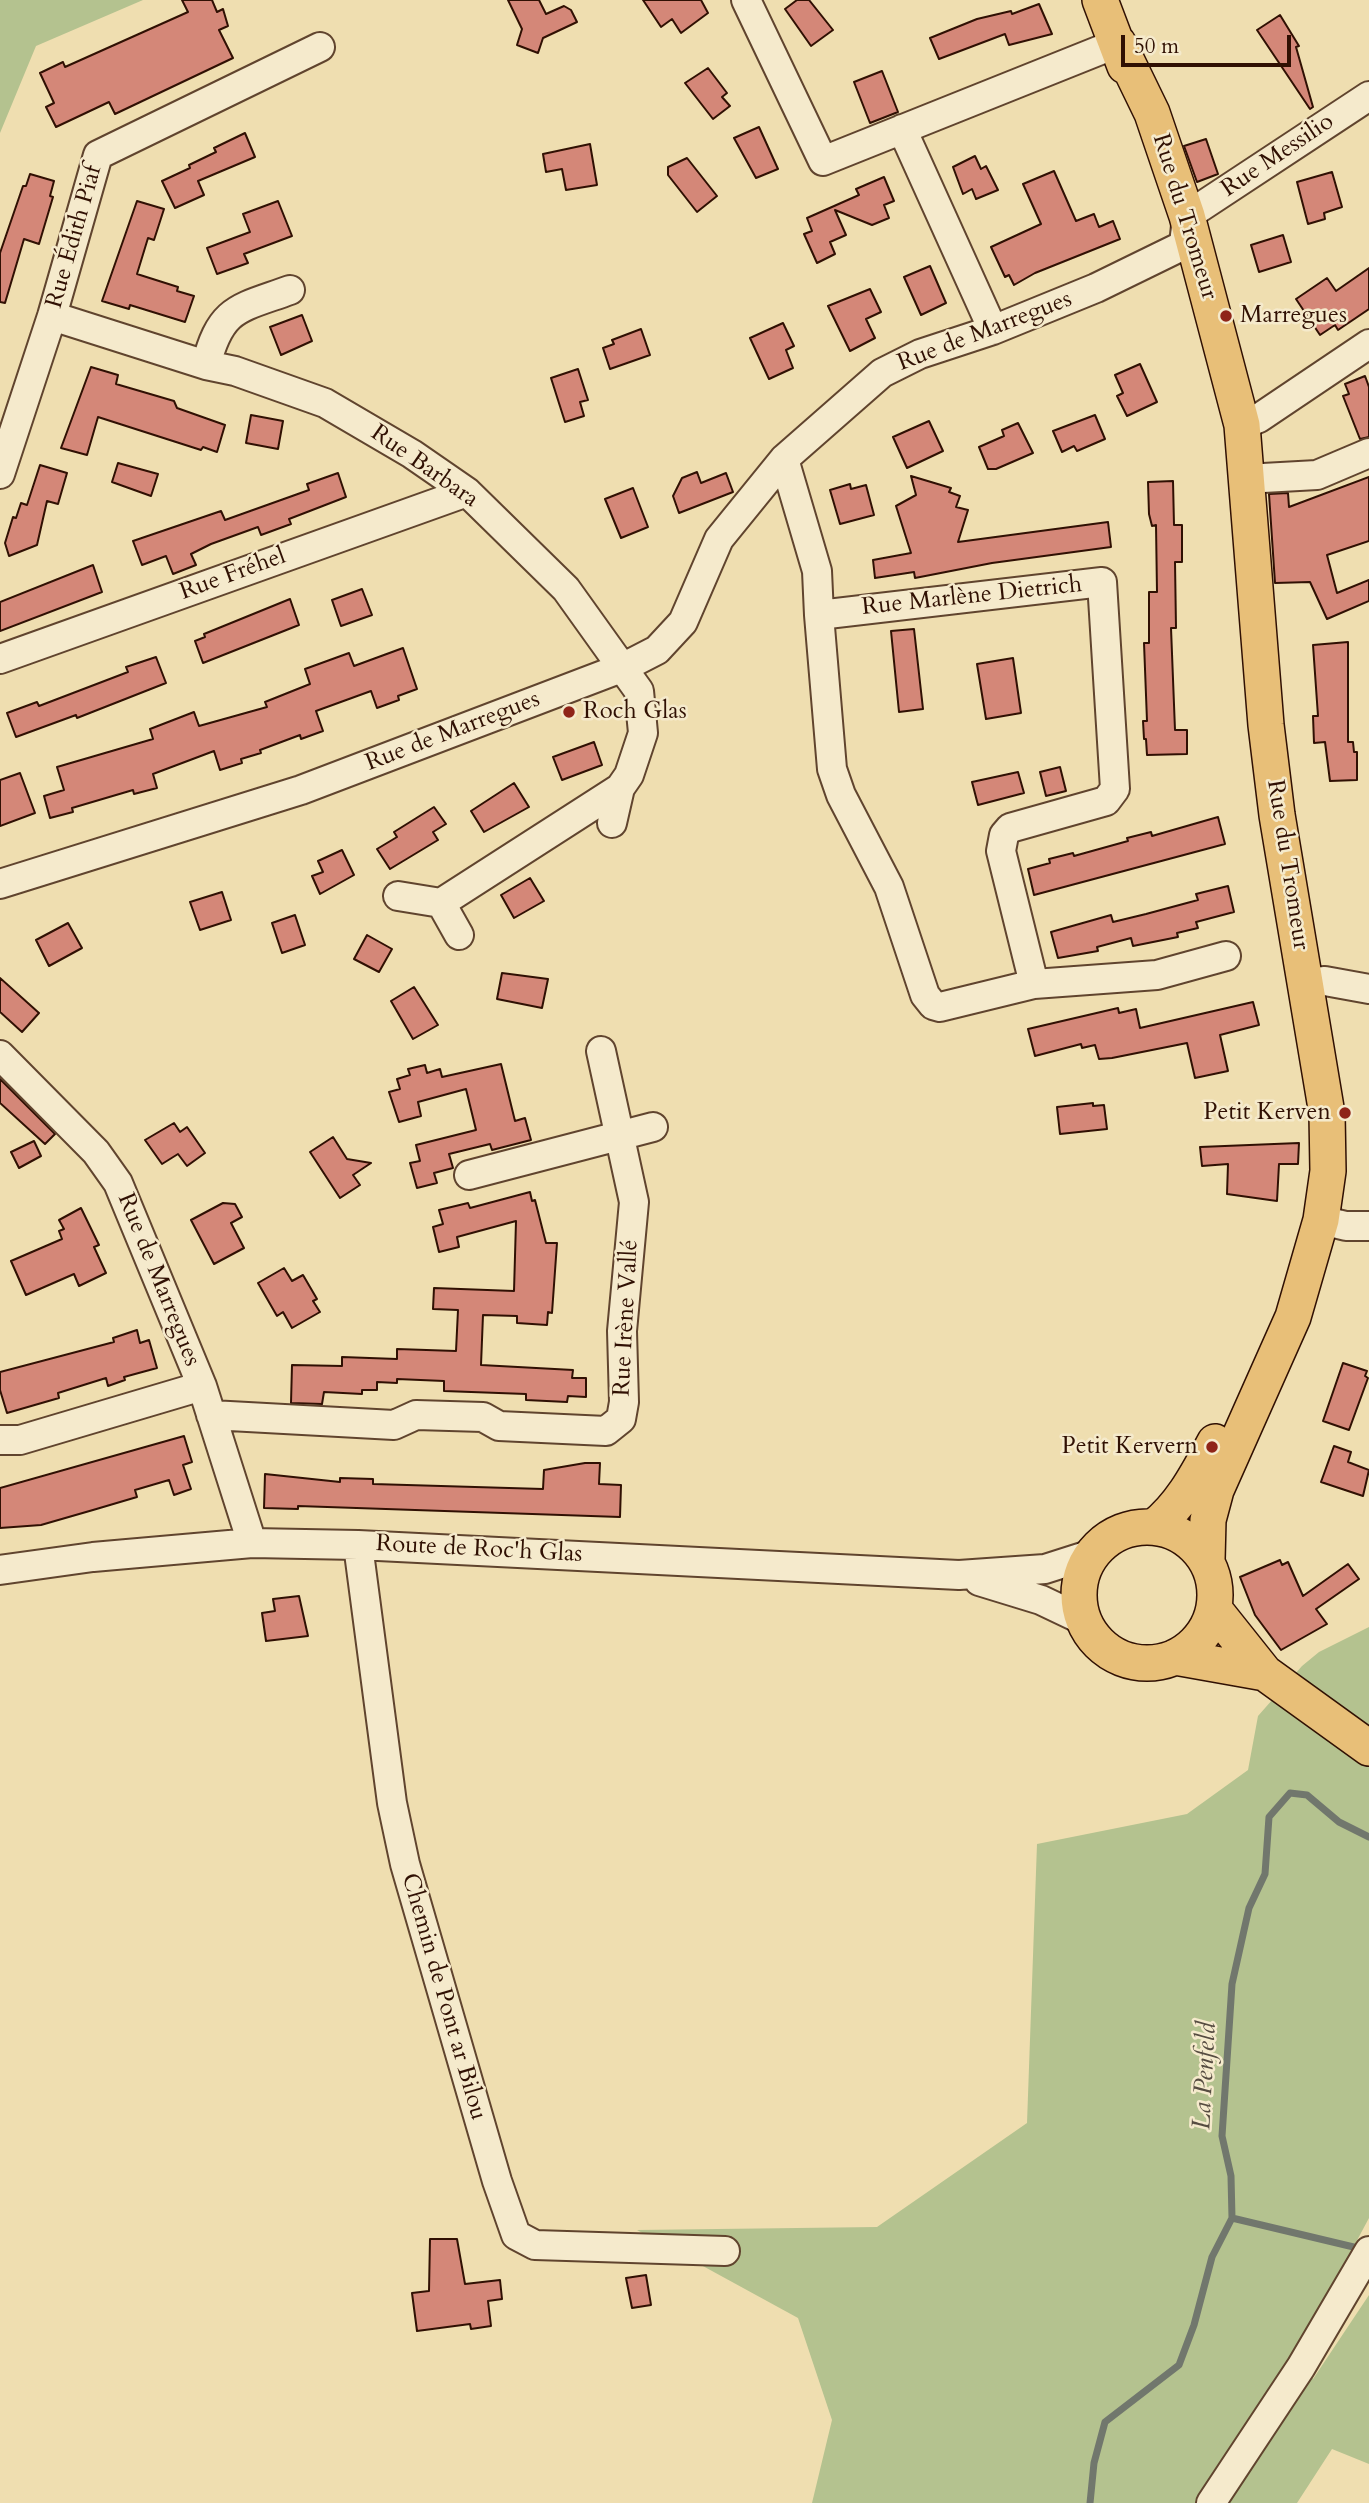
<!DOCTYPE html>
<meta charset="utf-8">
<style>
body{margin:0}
#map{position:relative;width:1369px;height:2503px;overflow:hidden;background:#efdeb0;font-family:Cardo,serif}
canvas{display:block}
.scale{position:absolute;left:1121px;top:35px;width:170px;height:32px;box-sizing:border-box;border:4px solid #301003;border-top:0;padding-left:9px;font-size:21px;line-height:24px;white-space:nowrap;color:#301003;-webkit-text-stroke:5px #f5eacc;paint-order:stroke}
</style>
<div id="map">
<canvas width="1369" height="2503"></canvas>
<div class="scale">50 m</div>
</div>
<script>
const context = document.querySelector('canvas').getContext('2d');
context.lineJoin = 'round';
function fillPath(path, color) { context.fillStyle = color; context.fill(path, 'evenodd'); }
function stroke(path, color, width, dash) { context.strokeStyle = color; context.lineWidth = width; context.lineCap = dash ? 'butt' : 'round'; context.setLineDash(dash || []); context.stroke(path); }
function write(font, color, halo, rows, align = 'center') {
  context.font = font + ' Cardo,serif'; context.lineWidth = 5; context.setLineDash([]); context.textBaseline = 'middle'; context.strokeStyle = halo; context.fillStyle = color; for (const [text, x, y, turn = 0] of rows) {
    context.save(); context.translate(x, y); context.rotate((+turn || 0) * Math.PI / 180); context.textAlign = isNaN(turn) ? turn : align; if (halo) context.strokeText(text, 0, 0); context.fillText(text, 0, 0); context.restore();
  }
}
fillPath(new Path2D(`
 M0,0H143L36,46L0,133Z
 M1369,1627V2218L1302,2343L1313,2379L1369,2295V2464L1332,2449L1297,2503H812L832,2420L798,2318L637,2230L877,2227L1027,2123L1037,1844L1187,1814L1248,1770L1258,1716L1302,1666L1319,1652Z`), '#b4c28f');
stroke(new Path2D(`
 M1232,2218L1362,2249
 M1090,2503L1094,2463L1105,2422L1179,2365L1194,2325L1212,2257L1232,2218L1231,2176L1222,2136L1232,1984L1249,1908L1265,1874L1269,1817L1290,1793L1307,1795L1339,1822L1369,1837`), '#71776d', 7);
const building = new Path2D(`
 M182,0H212L217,12L223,9L228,26L219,30L233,58L115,114L109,102L56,127L46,107L54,103L40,73L63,62L65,67L188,12Z
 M508,0H539L546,14L564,6L571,10L577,22L543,38L538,53L517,45L522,29Z
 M643,0H701L708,13L681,33L672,19L661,27Z
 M797,0H809L833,30L811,46L785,9Z
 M1039,4L1052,34L1009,45L1005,34L939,59L930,38L977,19L1011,11L1012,14Z
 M1280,15L1299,46L1296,47L1313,107L1310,109L1257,30Z
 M708,68L727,93L722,97L730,106L713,119L685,83Z
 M882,71L898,112L870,123L854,82Z
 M759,127L778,169L756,178L734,138Z
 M245,133L255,157L198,181L204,195L175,208L162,181L190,168L189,165L216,152L214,148Z
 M1206,139L1218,174L1197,182L1184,146Z
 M590,144L597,185L566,190L562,169L546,172L543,154Z
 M975,156L981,169L986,166L998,190L976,199L972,189L963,194L953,167Z
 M687,158L717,196L697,212L668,175V167Z
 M1054,171L1076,221L1094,214L1099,227L1113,221L1120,239L1035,273L1014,285L1009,275L1005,277L991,247L1041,224L1023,184Z
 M1332,172L1342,207L1324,213L1325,219L1308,224L1297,182Z
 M30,174L54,181L50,196L53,197L39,244L24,239L5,303L0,302V253L23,186H26Z
 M884,177L894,201L884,205L889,218L872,225L835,210L846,235L830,242L835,254L817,263L804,234L812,231L807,218L859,195L856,189Z
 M137,201L164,209L154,240L148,238L137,274L178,287L177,291L194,296L185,322L130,305L129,309L102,301Z
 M278,201L292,236L244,254L248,263L217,274L207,248L250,232L243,214Z
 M1283,235L1291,262L1259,272L1251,245Z
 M930,266L946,303L921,315L904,277Z
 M1369,268V309L1338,330L1335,325L1320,335L1296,299L1327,278L1336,291Z
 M870,289L881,312L866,319L875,338L850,351L828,306Z
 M302,315L312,341L281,355L270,327Z
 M783,323L794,346L786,350L793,368L769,379L750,338Z
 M641,329L650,355L610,369L603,348L614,344L612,340Z
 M1140,364L1157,402L1127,416L1117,396L1123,393L1115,375Z
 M91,367L118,375L116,384L174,401L177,408L225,425L217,452L203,447L201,450L98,417L87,455L61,448Z
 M578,369L588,400L580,402L584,416L565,422L551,378Z
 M1365,376L1369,387V437L1360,439L1343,396L1349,394L1345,384Z
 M251,415L283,421L278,449L246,443Z
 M1095,415L1105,439L1077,451L1074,446L1062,452L1053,431Z
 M929,421L943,451L907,468L893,437Z
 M1018,423L1033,453L996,469H988L979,447L1004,436L1002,430Z
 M118,463L158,474L151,496L112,482Z
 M40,465L67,473L58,504L47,501L37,545L9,556L5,543L13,517L16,518L21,503L27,505Z
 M697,472L701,483L726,473L733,492L679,513L673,496L682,478Z
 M338,473L346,497L289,519L291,524L261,535L258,527L211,544L191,554L196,565L173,574L166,556L142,565L133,541L221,511L225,520L309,490L307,484Z
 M911,476L951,488L949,492L960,496L956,507L968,510L958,542L1108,522L1111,547L992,563L915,578L914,572L875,578L873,560L911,553L896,506L916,495Z
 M1369,477V541L1327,555L1337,593L1369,580V601L1327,619L1310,582L1275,583L1269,494L1288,493L1289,507Z
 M1173,481L1174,525H1182V562H1175L1176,628H1171L1175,730H1187V754L1147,755L1146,739H1144L1143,721H1147L1144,643H1149V592H1157L1156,525L1152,526L1149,514L1148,482Z
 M850,484L851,489L866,485L874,515L840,524L830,490Z
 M633,488L648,527L621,538L605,499Z
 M93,565L102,592L0,631V602Z
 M362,589L372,615L341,626L332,600Z
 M290,599L299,625L203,663L195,641L205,637L204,634Z
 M914,629L923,709L899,712L891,631Z
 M1348,642V742H1353L1354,752H1357V780L1330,781L1325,742L1314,743L1313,716H1318L1313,645Z
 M403,648L417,689L398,696L399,700L377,708L371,691L316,711L323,731L301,739L300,735L260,750L261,753L241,759L242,763L220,770L214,751L153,774L157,788L134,794L133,790L72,808L73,812L50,818L44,796L64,790L57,767L153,739L150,729L194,712L199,726L267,707L265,702L310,684L305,669L349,653L354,666Z
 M156,657L166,683L77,718L76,715L16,737L7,713L37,702L39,706L128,672L126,667Z
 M1013,658L1021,713L986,719L977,664Z
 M594,742L602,765L562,780L553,757Z
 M1060,767L1066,791L1046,796L1040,772Z
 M1018,772L1024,793L978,805L972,782Z
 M20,773L35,813L0,826V780Z
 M514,783L529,807L484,832L471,811Z
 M434,807L446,824L433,832L438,840L390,869L377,849L397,837L394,832Z
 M1218,817L1225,844L1034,895L1028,869L1050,863L1049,859L1073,853L1074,856L1128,841L1127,838L1151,832L1152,836Z
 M342,850L354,875L320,894L312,876L323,872L318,861Z
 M530,878L544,901L514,918L501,895Z
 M1228,886L1234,912L1196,922L1198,928L1177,933L1178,937L1133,946L1131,938L1097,947L1098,951L1058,958L1051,932L1111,915L1113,922L1146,914L1198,900L1196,894Z
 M222,892L231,920L200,930L190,902Z
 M295,915L305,945L282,953L272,923Z
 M68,923L82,948L49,966L36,940Z
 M367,935L392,949L379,972L354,959Z
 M502,973L548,979L542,1008L497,999Z
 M0,978L39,1013L22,1032L0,1012Z
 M414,987L438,1025L413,1039L391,1001Z
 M1253,1002L1259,1025L1220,1035L1228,1071L1195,1078L1187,1043L1112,1058L1099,1059L1095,1045L1082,1048L1081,1044L1035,1056L1028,1029L1118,1008L1119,1013L1136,1009L1140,1028Z
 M501,1064L515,1121L525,1118L531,1140L492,1150L490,1144L449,1154L453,1168L434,1173L437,1183L417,1188L410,1163L420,1161L416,1145L476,1130L466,1089L418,1102L421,1116L399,1122L389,1092L400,1089L397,1079L410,1075L408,1069L425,1065L427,1073L440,1069L442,1077Z
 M0,1079L55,1134L45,1144L0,1103Z
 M1093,1103V1106L1104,1105L1107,1129L1060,1134L1057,1107Z
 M174,1123L180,1132L187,1127L205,1153L187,1166L178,1154L162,1164L145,1140Z
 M333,1137L347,1159L371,1163L353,1175L360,1185L340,1198L310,1152Z
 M34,1141L41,1156L19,1168L11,1152Z
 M1299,1143L1298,1164H1279L1277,1201L1227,1194L1228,1164L1202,1166L1200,1147Z
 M530,1192L532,1201L535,1200L546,1243H557L552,1313L548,1312L547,1325L517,1323V1316L483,1315L481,1365L573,1370L572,1378H586V1397L568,1396L567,1402L526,1400V1394L444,1391V1381L397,1379V1383L377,1382V1390H362V1394L324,1392L322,1404L291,1403L292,1365L342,1366V1357L397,1359V1349L456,1351L458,1310L433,1309L434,1288L514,1291L516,1221L457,1237L459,1247L439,1252L433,1227L443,1224L439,1210L468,1203L470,1208Z
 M223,1203L235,1204L242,1217L231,1223L244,1248L214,1264L191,1220Z
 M81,1208L99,1245L94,1247L106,1273L79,1286L74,1274L26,1295L11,1261L62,1239L59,1231L64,1229L59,1220Z
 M284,1268L292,1281L303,1275L317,1299L313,1301L320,1312L292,1328L283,1312L277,1316L258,1283Z
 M137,1330L140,1343L149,1340L157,1368L124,1377L125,1380L108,1386L106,1378L58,1393L59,1398L7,1413L0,1390V1372L114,1342L113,1338Z
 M1343,1363L1367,1371L1365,1376L1368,1378L1349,1430L1323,1421Z
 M184,1436L192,1462L183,1465L191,1489L174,1495L169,1480L135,1490L137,1497L93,1510L41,1525L0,1528V1488Z
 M1334,1446L1351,1452L1348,1462L1369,1470L1363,1496L1321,1482Z
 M585,1463H600L599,1484L621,1485L620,1517L298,1506V1509L264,1508L265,1474L340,1482V1478L373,1479V1484L543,1489L544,1470Z
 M1280,1560L1282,1565L1288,1562L1303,1596L1348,1564L1359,1579L1316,1609L1327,1624L1281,1650L1255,1615L1240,1577Z
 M299,1596L308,1636L266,1641L262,1613L275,1611L273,1599Z
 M430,2239H457L465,2284L500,2280L502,2299L488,2301L491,2326L471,2329L470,2324L417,2331L412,2293L429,2291Z
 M646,2275L651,2305L632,2308L626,2278Z`);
fillPath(building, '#d48778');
stroke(building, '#301003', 2);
const minor = new Path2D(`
 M746,0L823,161L1118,43
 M902,129L993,330
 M52,316L206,365L235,371L325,403L412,454L467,492L566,589L639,691L643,733L629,775L620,788L441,903L398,896
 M206,365C221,307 238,309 290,290
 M1242,425L1259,418L1369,344
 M784,459L817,571L819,615L1102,582L1115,789L1106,801L1010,828L1004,835L1001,851L1034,984
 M0,474L52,316L98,155L320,47
 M1245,479L1317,475L1369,453
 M819,615L832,769L841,795L889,887L925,995L933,1005L940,1007L1034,984L1157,975L1226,956
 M0,659L467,492
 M612,823L620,788
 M0,884L301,790L624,667L657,650L683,622L719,539L784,459L882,373L920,354L993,330L1096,288L1184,245L1187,216L1369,96
 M441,903L459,935
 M1306,983L1325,981L1369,989
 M0,1055L96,1152L118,1183L202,1386L252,1543
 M469,1175L653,1127
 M1321,1220L1346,1226H1369
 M211,1415L394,1425L416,1415L483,1417L499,1426L606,1431L621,1419L624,1402L622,1331L634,1202L601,1051
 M0,1440H20L202,1386
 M358,1545L392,1803L405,1864L497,2181L516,2235L535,2245L725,2251
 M0,1570L93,1557L252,1543L358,1545L959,1575L1045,1569L1092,1554
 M979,1581L1041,1600L1083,1620
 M1211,2503L1301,2367L1369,2251`);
const major = new Path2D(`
 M1100,0L1125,66
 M1118,43L1152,113L1187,216L1242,425L1266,725L1277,815L1327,1114L1328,1171L1321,1220L1293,1317L1216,1490L1208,1520L1207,1560
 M1079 1595a68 68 0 1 1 136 0a68 68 0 1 1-136 0Z
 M1154,1527C1182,1505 1198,1473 1215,1442
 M1214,1609L1265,1673L1369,1748
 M1175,1657L1265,1673`);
stroke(minor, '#60442e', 32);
stroke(major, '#301003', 38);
stroke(minor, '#f5eacc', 28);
stroke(major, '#e8bf78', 35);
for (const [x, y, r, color] of [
 [1226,316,7,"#8f2418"],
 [569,712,7,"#8f2418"],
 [1345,1113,7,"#8f2418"],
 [1212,1447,7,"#8f2418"]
]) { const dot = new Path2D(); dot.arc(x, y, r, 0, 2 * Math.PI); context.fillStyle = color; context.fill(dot); stroke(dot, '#f5eacc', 2.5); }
write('24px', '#301003', '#f5eacc', [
 ["Rue Messilio",1278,156,-34],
 ["Rue du Tromeur",1184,217,73],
 ["Rue Édith Piaf",75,237,-74],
 ["Rue de Marregues",985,332,-21],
 ["Rue Barbara",424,467,35],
 ["Rue Fréhel",233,575,-20],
 ["Rue Marlène Dietrich",972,597,-6],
 ["Rue de Marregues",453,732,-21],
 ["Rue du Tromeur",1287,865,81],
 ["Rue de Marregues",158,1280,68],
 ["Rue Irène Vallé",627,1318,-87],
 ["Route de Roc'h Glas",479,1550,3],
 ["Chemin de Pont ar Bilou",443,1997,74]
]);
write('24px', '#301003', '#f5eacc', [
 ["Marregues",1240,316],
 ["Roch Glas",583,712],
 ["Petit Kerven",1331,1113,"right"],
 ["Petit Kervern",1198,1447,"right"]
], 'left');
write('italic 26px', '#564c41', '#f5eacc', [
 ["La Penfeld",1206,2076,-87]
]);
</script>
